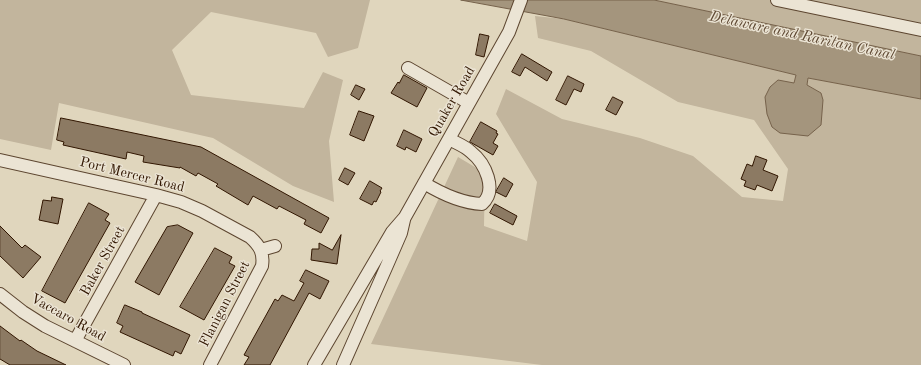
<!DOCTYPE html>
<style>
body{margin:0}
canvas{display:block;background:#e0d6bd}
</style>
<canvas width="921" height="365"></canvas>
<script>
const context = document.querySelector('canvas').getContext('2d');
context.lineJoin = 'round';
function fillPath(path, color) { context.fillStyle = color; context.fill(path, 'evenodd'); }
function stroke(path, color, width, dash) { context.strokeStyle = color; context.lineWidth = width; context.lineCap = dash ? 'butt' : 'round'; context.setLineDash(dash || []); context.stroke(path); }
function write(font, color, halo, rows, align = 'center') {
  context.font = font + ' "Old Standard TT",serif'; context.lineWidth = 3; context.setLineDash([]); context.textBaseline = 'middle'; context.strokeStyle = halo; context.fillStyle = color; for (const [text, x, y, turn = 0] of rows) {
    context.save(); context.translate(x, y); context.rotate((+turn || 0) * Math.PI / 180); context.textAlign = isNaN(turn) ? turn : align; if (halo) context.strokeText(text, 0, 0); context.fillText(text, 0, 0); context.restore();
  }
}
fillPath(new Path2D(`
 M0,0H370L358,48L328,57L316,33L211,12L172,50L191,95L304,108L323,72L343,80L329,141L334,202L293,186L213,138L59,103L51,150L0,139Z
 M654,0H921V56Z
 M535,16L564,19L796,75L794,83L823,100L821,93L807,85L808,78L921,99V365H542L371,344L458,157L485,173L484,226L527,241L537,182L496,114L506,89L562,119L640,138L693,156L742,197L783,201L788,169L754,120L678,102L591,51L538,38Z`), '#c2b59d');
const water = new Path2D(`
 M461,0H654L921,56V99L808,78L807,85L821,93L823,100L821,125L808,136L780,133L772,127L767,114L765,97L770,87L778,80L794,83L796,75L564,19Z`);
fillPath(water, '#a4957d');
stroke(water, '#76624b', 1);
const building = new Path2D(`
 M480,34L489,36L484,57L476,55Z
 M522,54L552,72L547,81L525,67L520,76L512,72Z
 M404,75L427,88L417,107L391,93L398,82L399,83Z
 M568,76L584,84L581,92L574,89L566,105L556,100Z
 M356,85L365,89L359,100L351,95Z
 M613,97L623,102L616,115L606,110Z
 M359,111L374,116L364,141L350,135Z
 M61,118L201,147L329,218L321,233L304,224L306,220L279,206L277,209L253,196L248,205L216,186L218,184L198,173L196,176L180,167V168L143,162L144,156L127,152L126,159L63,145L64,142L57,140Z
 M481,122L497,131L496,133L498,134L493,143L498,146L493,155L470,142Z
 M404,130L422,139L416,152L406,147L405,150L397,146Z
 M756,156L767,160L763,170L778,176L772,191L757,185L755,190L744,186L746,181L741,179L747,164L752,166Z
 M345,168L355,173L348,185L339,180Z
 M504,178L513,184L506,197L496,192Z
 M370,181L382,188L380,191L381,192L376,202L374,201L372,205L360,199Z
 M52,197L63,199L58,224L39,220L43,200L51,201Z
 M89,203L109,214L105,220L110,223L65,303L42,291Z
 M495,204L517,216L513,225L490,213Z
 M178,225L193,233L159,295L135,282L167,227Z
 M0,226L22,248L25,245L41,257L23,278L0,256Z
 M341,235L337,264L311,260L312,249H319V243L332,250Z
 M215,248L232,257L229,263L235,266L204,320L180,307Z
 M306,270L329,281L320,299L309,293L270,365H244L249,357L244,355L275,299L278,301L282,295L294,301L304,283L300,281Z
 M125,305L142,312V313L190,335L181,354L175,351L173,356L120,332L123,326L117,323Z
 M0,326L20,341L21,340L37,351L66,365H10L0,359Z`);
fillPath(building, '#8c7a63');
stroke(building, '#311601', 1);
const minor = new Path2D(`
 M777,0L921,30
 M408,68L469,103
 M0,160L156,195L181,202L202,211L250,237C260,246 264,253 262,266L210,365
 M424,183C442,194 461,203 482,204C498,190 485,163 471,152C465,146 456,143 449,139
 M261,250L275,246
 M0,294L23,312L45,326L124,365
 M75,341L156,195
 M314,365L392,232L405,217L509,32L521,0
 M343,365L388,263L401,233L404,220`);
stroke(minor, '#5d4630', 14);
stroke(minor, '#ebe4d4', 12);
write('14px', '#311601', '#ebe4d4', [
 ["Quaker Road",452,102,-60],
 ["Port Mercer Road",132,175,14],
 ["Baker Street",103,261,-61],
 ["Flanigan Street",225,304,-63],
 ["Vaccaro Road",68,318,29]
]);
write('italic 15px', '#5f4933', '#ebe4d4', [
 ["Delaware and Raritan Canal",802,36,12]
]);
</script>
